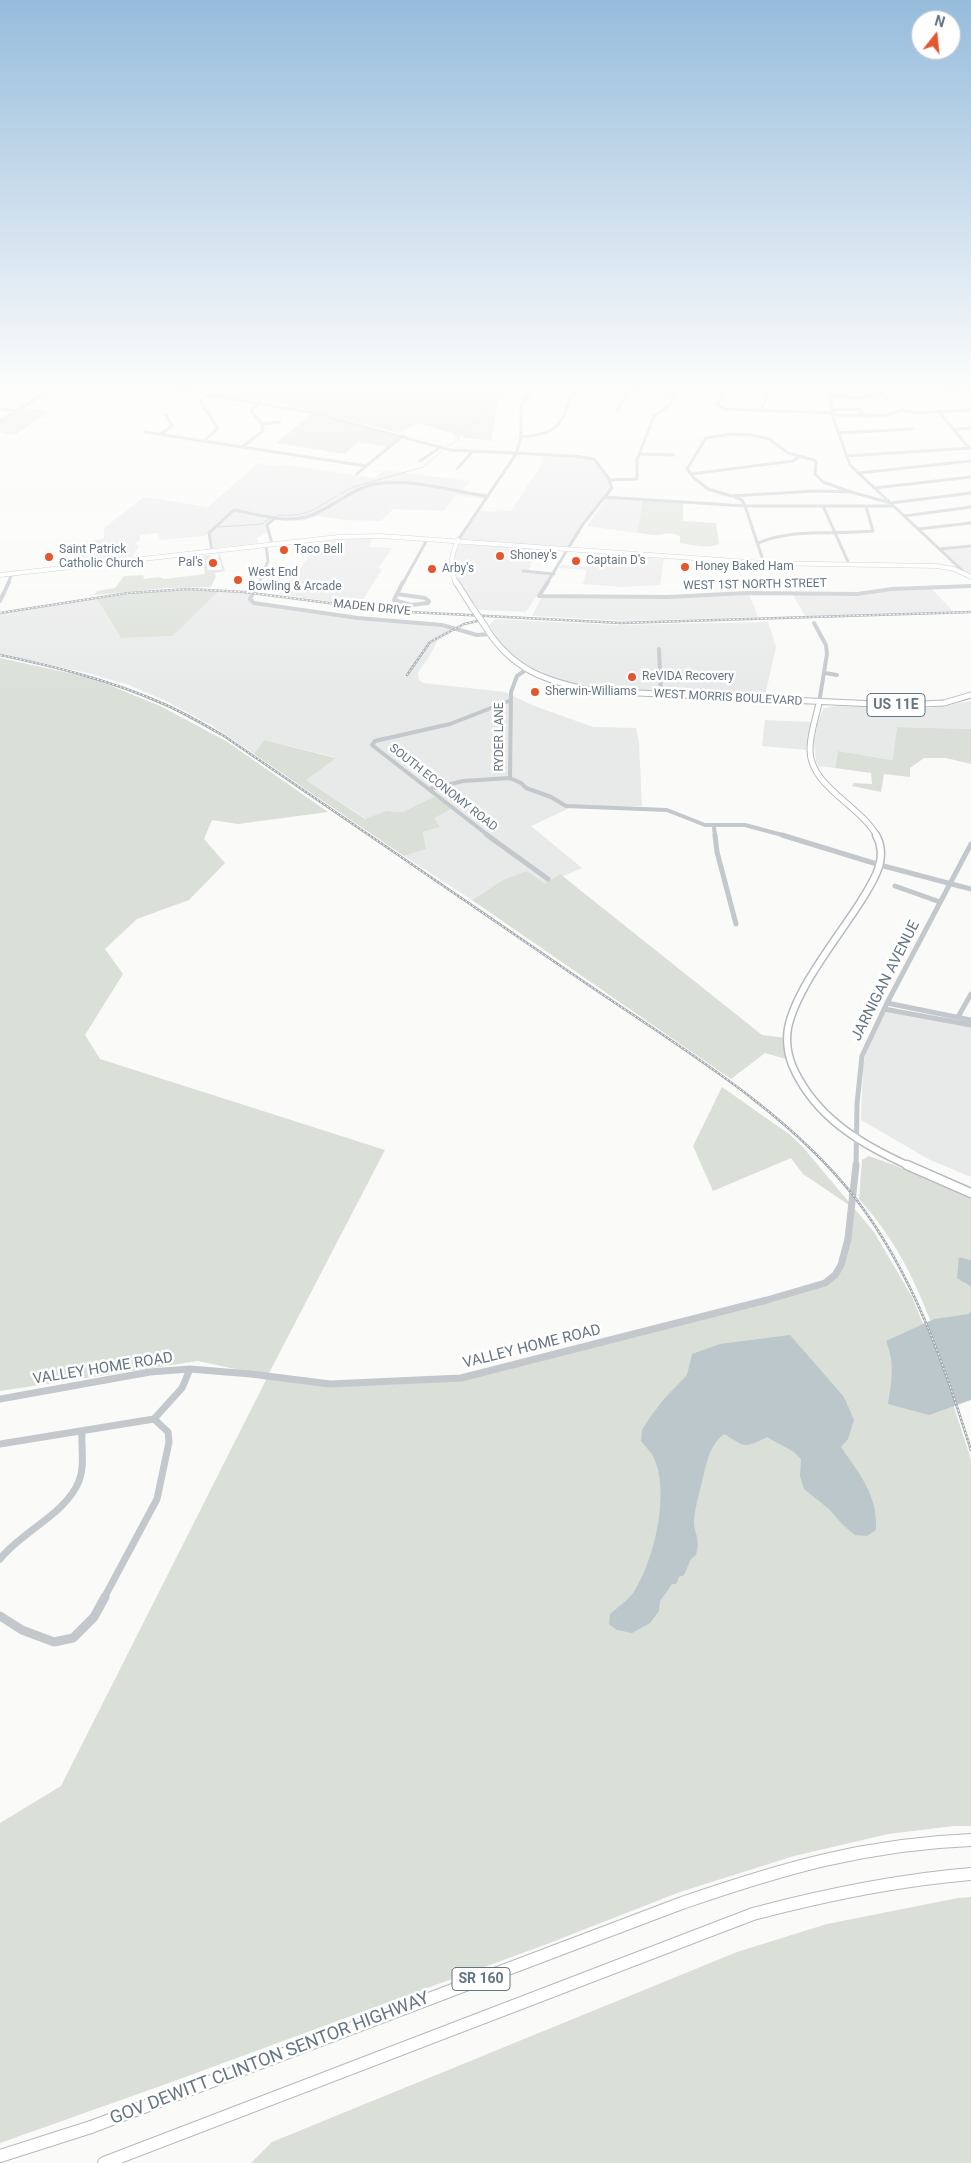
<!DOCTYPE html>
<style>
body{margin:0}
#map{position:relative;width:971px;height:2163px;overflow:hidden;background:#fafaf8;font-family:Roboto,sans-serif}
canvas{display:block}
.north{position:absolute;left:911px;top:10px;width:50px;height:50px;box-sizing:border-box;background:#fff;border:1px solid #c1c8cd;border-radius:50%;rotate:16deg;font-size:14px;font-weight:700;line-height:20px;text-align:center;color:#657683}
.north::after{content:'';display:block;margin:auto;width:18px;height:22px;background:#e4572e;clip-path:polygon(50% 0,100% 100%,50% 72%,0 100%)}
</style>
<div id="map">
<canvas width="971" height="2163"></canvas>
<div class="north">N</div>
</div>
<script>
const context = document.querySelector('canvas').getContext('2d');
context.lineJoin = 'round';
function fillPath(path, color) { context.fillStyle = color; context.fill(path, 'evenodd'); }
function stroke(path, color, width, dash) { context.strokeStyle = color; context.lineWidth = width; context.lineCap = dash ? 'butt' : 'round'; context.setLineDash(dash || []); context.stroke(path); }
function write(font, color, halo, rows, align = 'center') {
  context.font = font + ' Roboto,sans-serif'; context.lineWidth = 5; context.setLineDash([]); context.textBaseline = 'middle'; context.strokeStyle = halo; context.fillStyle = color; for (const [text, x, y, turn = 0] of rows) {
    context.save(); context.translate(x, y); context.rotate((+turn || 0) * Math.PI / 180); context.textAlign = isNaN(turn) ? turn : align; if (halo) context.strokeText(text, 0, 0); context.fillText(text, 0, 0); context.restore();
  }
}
fillPath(new Path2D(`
 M542,455L594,459L612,486L583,524L569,548L458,540L478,510L495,512L497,509L511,511L541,465Z
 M258,463L278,466L280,464L375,478L384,470L430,476L470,481L462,491L488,494L485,499L455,495L444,511L393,509L381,521L344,520L319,516L301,521L274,519L269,523L268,532L257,538L258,543L214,548L210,533L233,511L205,536L160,540L158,533L140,535V540L135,544L139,546L131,559L69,566L70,560L79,552L85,542L104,538V528L144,497L208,507Z
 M607,498L643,500L637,533L587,526Z
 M373,538L368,547L393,548L378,568L382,569L359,606L279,594L322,541Z
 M464,543L538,548L528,572L552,574L526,612L479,610L460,584L454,570V557L458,545Z
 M971,548V576L941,550Z
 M599,554L664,559L660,585L621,587L583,584L587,570L559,568L562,565L591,567Z
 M931,588L953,611L805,616L792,593L857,594Z
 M220,590L253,593L250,599L254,603L348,617L449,628L453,631L437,641L428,659L420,669L418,674L419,680L423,683L505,692L532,705L593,727L636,728L639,742L642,806L572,807L531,826L582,868L545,884L503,880L472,900L404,856L426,849L423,832L440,827L433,818L435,796L403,812L386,811L366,819L306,780L335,757L264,740L254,754L211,725L166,701L129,685L88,673L0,654V614L97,599L121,638L173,636Z
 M749,594L758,617L629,621L532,616L542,596L628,598Z
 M495,619L615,625L768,622L776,647L765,696L597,689L561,681L521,663L502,645L489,625Z
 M971,701V729L897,727L894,760L838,751L835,768L818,766L816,761L814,741L818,721L824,708L835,706L929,708Z
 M765,720L811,722L806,750L762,746Z
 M884,1009L971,1025V1177L930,1160L861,1120L863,1067L866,1053Z`), '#e8e9e9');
fillPath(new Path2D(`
 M212,389H508L498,401L491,441L468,438L418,423L399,433L289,405L232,397L209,391Z
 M24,408L51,411L15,435L0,432V422Z
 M313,413L400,437L387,447L358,442L345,454L276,443Z
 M643,500L683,503V521L716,523L719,544C709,549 692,545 680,543V536C666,530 664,536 655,535C649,535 644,533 637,533Z
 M216,554H220L225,571L214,573L216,576L211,587L166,588L94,595L97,591L115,588L124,576L143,575L144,579L159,577L164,579L205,574L202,556L211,555L206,561L208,570H222L220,560L218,559L219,555Z
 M188,589L220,590L173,636L121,638L97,599L152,591Z
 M0,658L92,678L160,706L226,741L328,812L238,824L212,820L204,839L225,863L189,900L137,919L105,949L123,974L85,1035L100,1059L385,1150L268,1375L330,1384L461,1378L825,1283L841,1265L852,1207L803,1174L791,1158L713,1191L693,1146L722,1087L789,1134L802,1146L874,1232L912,1297L932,1346L955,1410L971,1460V1826H954L888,1834L794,1856L680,1892L547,1944L166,2084L0,2143V1823L61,1786L268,1376L198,1361L0,1391Z
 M897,727L971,729V764L946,758H924L910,768V777L884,774L881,792L852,786L854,783L872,784L871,773L835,768L838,751L893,760Z
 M264,740L336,758L306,780L365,819L386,811L403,812L435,796L451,809L434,818L440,827L423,832L426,849L404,856L254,754Z
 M527,871L545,884L560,874L762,1035L787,1038L790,1060L765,1053L731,1079L472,900L503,880Z
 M869,1156L894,1165L971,1198V1260L959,1257L965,1284L971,1287V1311L968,1314L930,1320C913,1275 892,1235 859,1199L862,1160Z
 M971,1897V2163H251L272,2142L737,1952L827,1924L958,1898Z`), '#dadfd7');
fillPath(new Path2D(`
 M959,1257L971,1260V1287L957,1278Z
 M971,1311V1400L929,1415L888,1404C892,1379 895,1364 886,1341L934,1319L968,1314Z
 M790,1335L844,1397L854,1420L848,1439L841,1447C860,1475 878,1495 876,1530L867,1536L855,1535L843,1525L829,1509L804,1489L800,1476L801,1459L794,1452L767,1437C743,1449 746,1447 724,1434C707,1448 706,1467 701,1486C698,1498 695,1508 694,1521C694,1535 701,1537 696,1555L691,1559L684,1575L679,1577L676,1584H672L660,1601L659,1611L650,1623L632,1633L617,1630L609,1624L610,1614C617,1608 627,1601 633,1593C654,1562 671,1491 653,1456C650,1451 645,1446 641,1441L642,1430L651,1416L664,1399L687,1375L692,1354L720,1344Z`), '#bbc7cb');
stroke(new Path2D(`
 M447,447L460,438L454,435L456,431L482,419L506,389
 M340,494L353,487L423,467L443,450
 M278,515C307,517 313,510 337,496
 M218,527L262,524L270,518`), '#bbc7cb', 1);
const majorFar3 = new Path2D(`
 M0,575L338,537L381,536L764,563L937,566L954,569L971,577
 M456,583C449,567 451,556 458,540`);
const majorFar2 = new Path2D(`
 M456,582L472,607
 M485,626C511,670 547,682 595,691L897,705L944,703L971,695
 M819,703C816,718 810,733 810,749C809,786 860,805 877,836`);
const majorFar1 = new Path2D(`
 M876,835C889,858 874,880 861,901C839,936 796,988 788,1028C785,1046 790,1064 799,1079C823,1122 865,1146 909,1166`);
const major = new Path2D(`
 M907,1165L971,1193`);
const highway = new Path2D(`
 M0,2156L91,2127L682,1903C781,1869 865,1844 971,1840
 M104,2163L753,1914C825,1895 897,1880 971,1874`);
stroke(majorFar3, '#b5babe', 5);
stroke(majorFar2, '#b5babe', 7);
stroke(majorFar1, '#b5babe', 9);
stroke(major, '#b5babe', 11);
stroke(highway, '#b4b9bd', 14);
stroke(new Path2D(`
 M177,389L313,413L450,450L573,456L594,459L607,476L612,488L583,524L547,583
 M725,389L717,405L725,409L832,413
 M830,389L832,415L850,465L967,575
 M869,389L889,399
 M932,389L971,392
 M831,395L858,398L879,394
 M0,409L17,411
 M761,410L770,389
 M831,410L859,409L865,416
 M617,411L628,390L677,394
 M939,412L969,448
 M832,415H888L901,410L916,413L971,410
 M0,421L51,389
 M262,424L280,422
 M955,429L971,428
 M145,432L366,466L357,474
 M839,433L912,429
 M161,434L172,426L166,415
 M732,434L751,435L769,439L788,453L814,460L816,462L815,474L823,482L851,492L815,491L731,496L708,489L694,478L687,469L706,438Z
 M521,437C555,434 561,428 571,396L582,389
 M204,441L218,428L201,403L202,399L208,395
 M242,447L263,431L262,424L251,411L260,402
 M640,454L674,455
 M846,456L971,448
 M420,461L441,447
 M366,466L403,436
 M457,469L472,452
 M858,473L971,461
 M691,474L793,461L799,457
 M609,480L637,479V460L654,416L668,406L680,389
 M875,488L971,477
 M851,492L891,503L971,493
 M605,497L745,506H892
 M735,497L742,500L745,506L764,563
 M823,506L849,564
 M904,516L971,507
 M918,529L971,523
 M458,540L516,454L521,437V405L534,389
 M758,543C795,528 834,535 873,531L866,506
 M272,544L267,525L276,517
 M939,549L971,546
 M212,551L209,533L234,510C257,514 283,523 306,517C331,510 349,489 375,484C412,478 450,491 486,496
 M523,571L554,574
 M8,583L12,574
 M259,583L268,561L266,545
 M403,583L428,538`), '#c3c8cc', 3);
stroke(new Path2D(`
 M259,582L250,599L254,603L358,618L442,625L477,635L490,634
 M397,594L425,598L429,601L428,603L411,605L394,600L403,582
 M539,596L548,582
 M539,596L667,597L747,593L857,594L892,589L971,586
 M0,601L9,582
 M814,623L826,645L827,654L819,703
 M659,649L661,695
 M825,673L837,675
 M510,778L511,692L517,676L527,669
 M430,789L463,781L510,778L521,783L526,788L551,797L566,806L667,810L705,825H745L786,836
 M714,827L715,836
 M489,836L372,745L375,741L450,724L509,701`), '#c3c8cc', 4);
stroke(new Path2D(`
 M487,835L548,879
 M715,835L717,852L736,924
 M782,835L880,865L971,889
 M895,886L940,902
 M887,1003L971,1020
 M884,1009L971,1025
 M958,1017L971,994
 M856,1166L857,1104L862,1056L887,1003L971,844`), '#c3c8cc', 5);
stroke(new Path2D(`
 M0,1399L150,1372L190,1369L251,1374L330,1384L461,1378L767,1300L825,1283L835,1275L841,1265L848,1239L856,1165
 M0,1444L154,1419L182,1388L190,1369
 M0,1559C22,1531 66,1514 79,1481C85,1466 81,1447 82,1431
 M104,1598L157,1499L169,1442L168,1432L154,1419`), '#c3c8cc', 7);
stroke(new Path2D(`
 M0,1616L22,1630L54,1642L73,1638L94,1617L105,1597`), '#c3c8cc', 9);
stroke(majorFar3, '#fff', 4);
stroke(majorFar2, '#fff', 5);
stroke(majorFar1, '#fff', 6);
stroke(major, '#fff', 8);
stroke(highway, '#fff', 12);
const rail = new Path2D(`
 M0,613L128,593L188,589L244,592L391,611L621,623L971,612
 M0,655C57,667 113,681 166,705C186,714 205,725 224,736C346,819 468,903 590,986C681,1048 788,1111 856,1199C913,1274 943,1361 971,1450
 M407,675L430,642L464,624L482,620`);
stroke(rail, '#a2aab0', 2.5);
stroke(rail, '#fff', 1, [2]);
const majorBridge = new Path2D(`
 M472,607L485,626`);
stroke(majorBridge, '#b5babe', 7, []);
stroke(majorBridge, '#fff', 5);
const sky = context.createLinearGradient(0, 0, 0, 692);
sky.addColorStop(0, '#96bcdc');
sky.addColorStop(0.56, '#fdfdfc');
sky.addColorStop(1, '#fdfdfc00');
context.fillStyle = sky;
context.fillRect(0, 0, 971, 692);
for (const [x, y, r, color] of [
 [284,550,5,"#e4572e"],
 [500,556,5,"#e4572e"],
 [49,557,5,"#e4572e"],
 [576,561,5,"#e4572e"],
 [213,563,5,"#e4572e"],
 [685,567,5,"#e4572e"],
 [432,569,5,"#e4572e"],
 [238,580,5,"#e4572e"],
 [632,677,5,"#e4572e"],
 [535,692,5,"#e4572e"]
]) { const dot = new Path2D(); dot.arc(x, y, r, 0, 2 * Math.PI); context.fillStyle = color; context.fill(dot); stroke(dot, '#fff', 2); }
write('12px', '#657683', '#fff', [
 ["Saint Patrick",59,550],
 ["Catholic Church",59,564],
 ["Taco Bell",294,550],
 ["Shoney's",510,556],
 ["Captain D's",586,561],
 ["Pal's",203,563,"right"],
 ["Honey Baked Ham",695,567],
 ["Arby's",442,569],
 ["West End",248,573],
 ["Bowling & Arcade",248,587],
 ["ReVIDA Recovery",642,677],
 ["Sherwin-Williams",545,692]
], 'left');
write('12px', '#657683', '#fff', [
 ["WEST 1ST NORTH STREET",755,585,-1],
 ["MADEN DRIVE",372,608,6],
 ["WEST MORRIS BOULEVARD",728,698,3],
 ["RYDER LANE",500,737,-90],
 ["SOUTH ECONOMY ROAD",443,788,38]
]);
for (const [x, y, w] of [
 [896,705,58],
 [481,1979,58]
]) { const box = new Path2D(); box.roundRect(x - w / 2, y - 11.5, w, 23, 4); context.fillStyle = '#fff'; context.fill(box); stroke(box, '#657683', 1); }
write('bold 14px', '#657683', null, [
 ["US 11E",896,705],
 ["SR 160",481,1979]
]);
write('15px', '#657683', '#fff', [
 ["JARNIGAN AVENUE",886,981,-63],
 ["VALLEY HOME ROAD",532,1347,-14],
 ["VALLEY HOME ROAD",103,1369,-9]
]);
write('18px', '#657683', '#fff', [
 ["GOV DEWITT CLINTON SENTOR HIGHWAY",270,2059,-21]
]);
</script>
